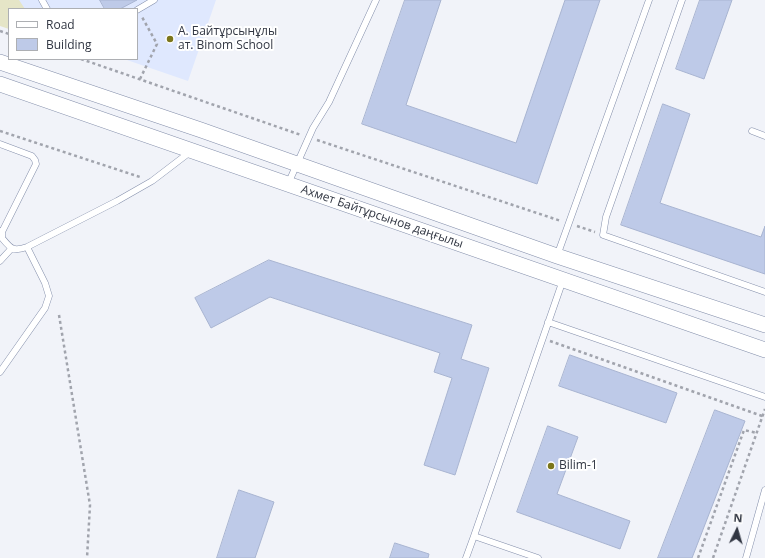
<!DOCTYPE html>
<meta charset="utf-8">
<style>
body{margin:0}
#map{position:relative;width:765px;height:558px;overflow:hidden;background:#f1f3f9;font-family:"Open Sans",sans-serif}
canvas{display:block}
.legend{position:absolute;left:8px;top:8px;width:130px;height:52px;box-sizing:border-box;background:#fff;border:1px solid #adafb3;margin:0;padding:5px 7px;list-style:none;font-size:12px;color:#313642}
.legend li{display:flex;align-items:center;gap:8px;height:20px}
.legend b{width:20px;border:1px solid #adafb3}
.north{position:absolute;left:717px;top:510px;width:40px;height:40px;-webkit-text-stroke:3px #fff;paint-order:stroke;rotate:5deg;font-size:11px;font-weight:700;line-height:16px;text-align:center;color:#313642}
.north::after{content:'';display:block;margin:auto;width:14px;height:18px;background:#313642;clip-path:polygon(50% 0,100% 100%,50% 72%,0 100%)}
</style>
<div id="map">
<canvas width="765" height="558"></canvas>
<ul class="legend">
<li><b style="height:5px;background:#fff"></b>Road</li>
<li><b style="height:11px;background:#becae8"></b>Building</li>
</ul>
<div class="north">N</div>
</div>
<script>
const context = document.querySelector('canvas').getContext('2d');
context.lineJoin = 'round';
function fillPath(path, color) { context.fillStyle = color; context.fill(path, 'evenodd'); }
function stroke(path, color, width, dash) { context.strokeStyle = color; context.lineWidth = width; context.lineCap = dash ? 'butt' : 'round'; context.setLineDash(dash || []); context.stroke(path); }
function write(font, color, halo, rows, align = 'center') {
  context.font = font + ' "Open Sans",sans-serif'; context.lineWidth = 4; context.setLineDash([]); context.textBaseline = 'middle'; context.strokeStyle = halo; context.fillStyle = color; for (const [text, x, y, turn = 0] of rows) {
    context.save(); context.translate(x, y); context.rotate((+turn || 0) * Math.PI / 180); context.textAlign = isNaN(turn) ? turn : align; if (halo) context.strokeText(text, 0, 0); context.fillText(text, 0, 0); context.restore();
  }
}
fillPath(new Path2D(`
 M0,0H216L188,81L124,59H137V9H9Z`), '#dfe8fe');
fillPath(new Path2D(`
 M0,0H19L25,9H9V29L0,26Z`), '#e5e5c7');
const building = new Path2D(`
 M100,0H137L120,9H105Z
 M405,0H441L406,105L516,143L565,0H600L537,184L362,124Z
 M700,0H732L704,79L676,69Z
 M663,104L690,114L660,203L761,237L765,226V274L621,225Z
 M269,260L472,325L461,359L489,368L455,475L424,465L452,378L434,372L440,353L270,297L211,328L195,298Z
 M570,355L677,393L666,423L559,386Z
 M715,410L745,421L692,558H658Z
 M548,426L578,437L557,494L630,521L620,549L517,512Z
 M239,490L274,502L255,558H217Z
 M395,543L429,554L428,558H390Z`);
fillPath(building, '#becae8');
stroke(building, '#a8b4d1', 1);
const service = new Path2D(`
 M42,0L47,9
 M682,0L606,217L603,235L765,292
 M137,10L154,0
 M752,131L765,136
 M0,144L32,156L35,160L36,164L2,232
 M288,184L313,128L329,102L376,0
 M0,231L2,232V238C11,249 13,252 27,247L117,201L152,181L190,152
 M557,256L649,0
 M0,261L11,249
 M548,322L765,397
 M0,372L45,308L49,296L45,283L27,247
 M466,558L474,536
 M538,558L474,536L563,280
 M746,558L765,490`);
const tertiary = new Path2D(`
 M0,62L201,130L557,256L765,325
 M0,84L765,350`);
stroke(service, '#838eaa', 7);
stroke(tertiary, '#838eaa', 16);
stroke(new Path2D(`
 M0,31L9,34
 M81,59L301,135
 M140,79L157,44L142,17
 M0,131L140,177
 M317,140L561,221
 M577,226L595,232
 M59,315L90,505L87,558
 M550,341L765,417
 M698,558L744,430L757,433
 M713,558L765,409`), '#a1a4ad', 2.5, [3, 3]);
stroke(service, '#fff', 6);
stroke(tertiary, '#fff', 15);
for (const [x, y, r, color] of [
 [170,39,4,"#7b761b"],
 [551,466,4,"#7b761b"]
]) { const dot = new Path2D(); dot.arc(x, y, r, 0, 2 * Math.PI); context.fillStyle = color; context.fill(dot); stroke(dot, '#fff', 1.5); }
write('12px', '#313642', '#fff', [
 ["А. Байтұрсынұлы",178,32],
 ["ат. Binom School",178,46],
 ["Bilim-1",559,466]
], 'left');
write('12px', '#313642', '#fff', [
 ["Ахмет Байтұрсынов даңғылы",382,217,19]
]);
</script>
